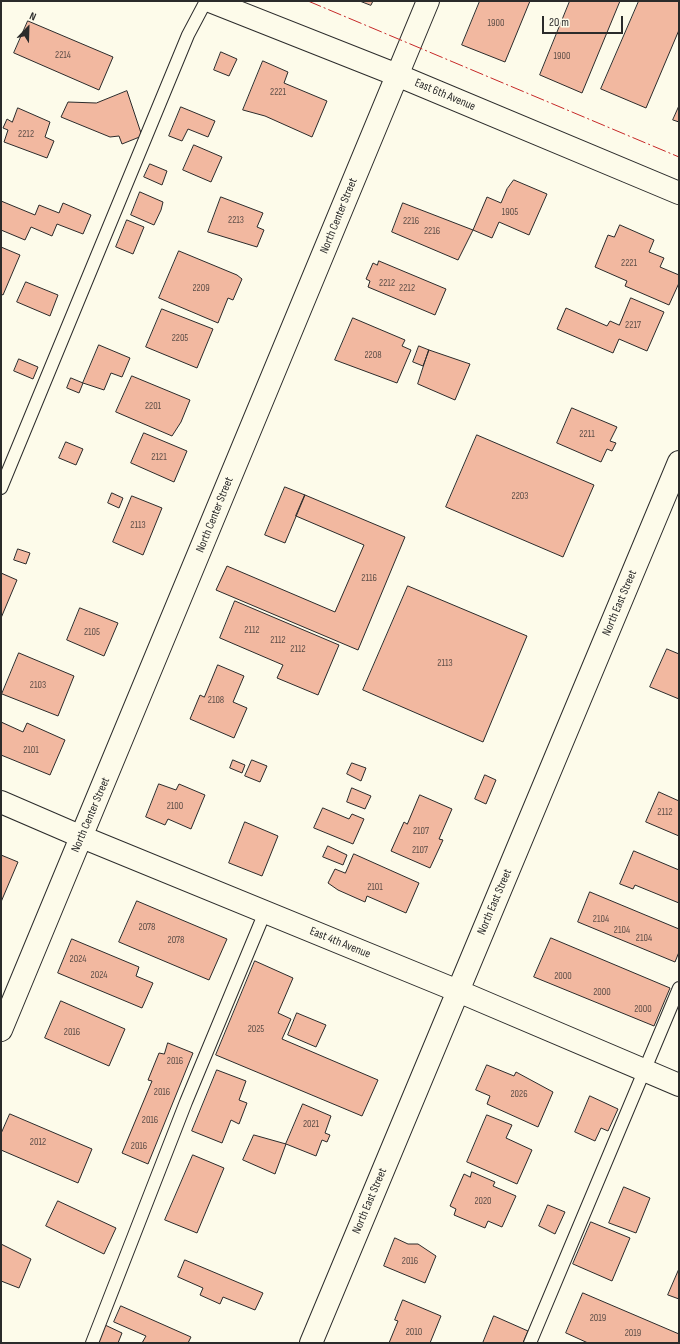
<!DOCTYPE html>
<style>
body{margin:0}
#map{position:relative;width:680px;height:1344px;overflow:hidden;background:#fdfbea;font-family:"Sofia Sans Condensed",sans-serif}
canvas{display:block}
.frame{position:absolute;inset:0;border:2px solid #2b2b2b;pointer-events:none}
.north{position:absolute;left:8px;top:8px;width:40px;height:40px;-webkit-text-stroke:3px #fdfbea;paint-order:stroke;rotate:23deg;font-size:11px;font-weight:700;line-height:16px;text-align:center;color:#2b2b2b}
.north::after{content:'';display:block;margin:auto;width:14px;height:18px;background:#2b2b2b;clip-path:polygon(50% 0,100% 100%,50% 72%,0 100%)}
.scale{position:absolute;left:542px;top:16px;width:81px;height:18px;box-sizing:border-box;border:2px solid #2b2b2b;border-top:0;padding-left:5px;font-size:12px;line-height:14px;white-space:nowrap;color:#2b2b2b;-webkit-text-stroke:3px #fdfbea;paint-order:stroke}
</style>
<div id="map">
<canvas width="680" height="1344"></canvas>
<div class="frame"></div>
<div class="north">N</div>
<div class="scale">20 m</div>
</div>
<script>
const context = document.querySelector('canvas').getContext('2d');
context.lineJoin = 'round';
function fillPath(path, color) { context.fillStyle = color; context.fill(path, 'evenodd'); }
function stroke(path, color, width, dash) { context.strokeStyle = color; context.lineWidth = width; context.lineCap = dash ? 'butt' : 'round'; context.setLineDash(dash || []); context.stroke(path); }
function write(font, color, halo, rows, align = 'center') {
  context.font = font + ' "Sofia Sans Condensed",sans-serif'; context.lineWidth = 3; context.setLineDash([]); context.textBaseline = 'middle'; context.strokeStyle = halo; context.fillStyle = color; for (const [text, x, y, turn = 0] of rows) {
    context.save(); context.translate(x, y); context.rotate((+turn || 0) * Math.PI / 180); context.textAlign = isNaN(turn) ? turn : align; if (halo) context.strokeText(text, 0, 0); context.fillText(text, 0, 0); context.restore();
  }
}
const building = new Path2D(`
 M360,1H373L371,5Z
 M480,1H530L505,62L462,45Z
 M570,1H620L582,93L540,75Z
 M639,1H679V30L646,108L601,89Z
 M28,21L113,57L99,90L14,53Z
 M221,52L237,59L229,76L214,70Z
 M263,61L288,72L284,83L327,101L312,137L265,116L243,110Z
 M127,91L142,136L122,144L119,136L110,137L61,117L68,102L96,103Z
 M679,106V122L673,120Z
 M181,107L215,121L208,137L188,129L182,141L169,136Z
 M18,108L50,122L45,137L54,141L47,158L4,142L8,130L3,128L7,119L12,122Z
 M194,145L222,157L211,182L183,170Z
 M150,164L167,171L162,185L144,177Z
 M514,180L547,194L529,235L499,222L492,238L473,230L487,197L501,203L507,189Z
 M140,192L163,202L161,210L154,225L131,215Z
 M221,197L263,213L257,227L264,230L257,247L208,232Z
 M1,201L35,215L39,205L59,213L63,203L91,215L83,234L57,224L52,236L31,227L25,240L1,230Z
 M403,203L473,230L458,260L392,232Z
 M127,220L144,227L133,254L116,247Z
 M620,225L654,240L649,252L664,258L660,267L679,275V283L669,305L625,286L627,281L595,267L608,235L614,237Z
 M1,247L20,255L3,295L1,294Z
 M179,251L237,275L242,279L233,300L228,298L218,323L159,298Z
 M379,261L446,289L435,315L368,287L370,281L366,279L373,263L377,265Z
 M26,282L58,295L50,316L17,302Z
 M631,298L664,312L647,351L619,339L613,353L557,329L566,308L607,326L610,321L619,325Z
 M162,309L213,329L197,368L146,347Z
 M353,318L405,340L402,346L411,350L397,383L335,360Z
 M99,345L130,358L122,377L111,373L104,390L83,383Z
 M419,346L429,350L423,366L413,362Z
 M429,350L470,364L455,400L418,384Z
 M19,359L38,367L33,379L14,371Z
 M132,376L190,400L181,422L172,436L116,412Z
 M71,378L83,383L79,393L67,388Z
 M572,408L617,427L610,441L616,443L612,451L607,449L601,462L557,443Z
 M144,433L187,451L174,482L131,463Z
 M477,435L594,485L563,557L446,507Z
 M66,442L83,449L76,465L59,458Z
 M285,487L305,495L285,543L265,535Z
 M112,493L123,498L119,508L108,503Z
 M305,495L405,537L358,650L216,590L227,566L335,612L364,545L296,516Z
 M132,496L162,508L143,555L113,542Z
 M18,549L30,553L26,564L14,560Z
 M1,573L17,580L1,618Z
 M408,586L527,636L483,742L363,690Z
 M235,601L339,645L318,695L277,678L283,665L220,638Z
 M80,608L118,623L104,656L67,640Z
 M667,649L679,654V699L650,687Z
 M19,653L74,676L58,716L2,694Z
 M218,665L244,676L233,702L247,708L234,738L190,719L200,695L204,697Z
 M1,722L23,732L27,723L65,740L50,775L1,755Z
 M233,760L245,765L242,773L230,768Z
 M252,760L267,766L260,782L245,776Z
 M352,763L366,768L361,781L347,774Z
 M485,775L496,780L486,804L475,799Z
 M159,784L176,790L179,784L205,795L191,829L168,819L165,825L146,817Z
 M352,788L371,796L365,809L347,802Z
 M659,792L679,801V836L646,822Z
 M420,795L452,809L439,839L443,840L430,868L391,851L404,822L407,824Z
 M323,808L349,819L352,814L364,819L353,844L314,828Z
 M245,822L278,836L262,876L229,863Z
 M328,846L347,855L343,865L323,857Z
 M634,851L679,870V903L635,885L633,889L620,884Z
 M354,854L419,883L406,913L367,896L365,902L338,890L328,883L335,869L345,873Z
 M1,855L18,862L1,902Z
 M590,892L679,929V952L675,962L578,922Z
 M137,901L227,939L209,980L119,942Z
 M551,938L670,988L654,1026L534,977Z
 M72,939L139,967L136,976L153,983L142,1008L58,973Z
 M255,961L293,978L278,1013L291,1019L282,1039L378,1080L362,1116L216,1055Z
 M61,1001L125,1029L109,1066L45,1038Z
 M297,1013L326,1025L316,1047L288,1035Z
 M168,1043L193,1053L148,1164L122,1153L152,1081L148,1080L159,1053L164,1054Z
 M487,1065L514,1076L516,1072L553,1092L538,1127L487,1104L490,1096L476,1090Z
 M217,1070L246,1081L239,1100L247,1103L239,1124L231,1120L222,1143L192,1131Z
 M590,1096L618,1109L608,1131L601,1128L595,1141L575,1132Z
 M303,1104L331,1116L325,1133L330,1135L327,1142L322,1140L316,1156L286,1144Z
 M10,1114L92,1149L78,1183L1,1150V1134Z
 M487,1115L512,1125L506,1138L532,1150L517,1184L467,1162Z
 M254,1135L286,1144L275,1174L243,1160Z
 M193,1155L224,1168L197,1233L165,1220Z
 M472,1172L495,1182L493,1186L516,1196L502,1227L488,1221L485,1228L454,1215L456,1209L450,1206L464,1174L470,1177Z
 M624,1187L650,1198L636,1233L609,1223Z
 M58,1201L116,1228L104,1254L46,1226Z
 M548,1205L565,1212L555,1234L539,1226Z
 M591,1222L630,1238L612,1281L573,1264Z
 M395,1238L408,1244H418L436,1256L425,1283L384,1266Z
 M1,1244L31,1259L19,1288L1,1281Z
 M185,1260L263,1293L255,1310L223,1297L220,1304L200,1295L203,1288L178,1277Z
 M679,1269V1299L668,1295Z
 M583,1293L679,1334V1343H588L566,1333Z
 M403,1300L441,1316L430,1343H389L398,1321L395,1320Z
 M121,1306L191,1337L188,1343H142L146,1336L114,1322Z
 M494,1316L528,1331L523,1343H483Z
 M105,1325L122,1333L118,1343H97Z`);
fillPath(building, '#f2b8a0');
stroke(building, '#2b2b2b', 1);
const lane = new Path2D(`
 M1,488L188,35L206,1
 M92,1343L186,1102L265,912
 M530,1343L679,988`);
const street = new Path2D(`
 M210,1L397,75L679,193
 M1,802L82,837L458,991L679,1085
 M1,1030L428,1
 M311,1343L679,462`);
stroke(lane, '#2b2b2b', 14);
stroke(street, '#2b2b2b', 24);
stroke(lane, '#fdfbea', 12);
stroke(street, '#fdfbea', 22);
stroke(new Path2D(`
 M308,1L679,157`), '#c62828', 1, [14, 3, 2, 3]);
write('10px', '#5d4e48', null, [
 ["1900",496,23],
 ["2214",63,55],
 ["1900",562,56],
 ["2221",278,92],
 ["2212",26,134],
 ["1905",510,212],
 ["2213",236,220],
 ["2216",411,221],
 ["2216",432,231],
 ["2221",629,263],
 ["2212",387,283],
 ["2209",201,288],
 ["2212",407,288],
 ["2217",633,325],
 ["2205",180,338],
 ["2208",373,355],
 ["2201",153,406],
 ["2211",587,434],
 ["2121",159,457],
 ["2203",520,496],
 ["2113",138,525],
 ["2116",369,578],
 ["2112",252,630],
 ["2105",92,632],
 ["2112",278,640],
 ["2112",298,649],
 ["2113",445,663],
 ["2103",38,685],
 ["2108",216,700],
 ["2101",31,750],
 ["2100",175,806],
 ["2112",665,812],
 ["2107",421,831],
 ["2107",420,850],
 ["2101",375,887],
 ["2104",601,919],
 ["2078",147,927],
 ["2104",622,930],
 ["2104",644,938],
 ["2078",176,940],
 ["2024",78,959],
 ["2024",99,975],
 ["2000",563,976],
 ["2000",602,992],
 ["2000",643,1009],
 ["2025",256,1029],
 ["2016",72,1032],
 ["2016",175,1061],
 ["2016",162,1092],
 ["2026",519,1094],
 ["2016",150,1120],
 ["2021",311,1124],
 ["2012",38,1142],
 ["2016",139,1146],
 ["2020",483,1201],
 ["2016",410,1261],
 ["2019",598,1318],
 ["2010",414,1332],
 ["2019",633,1333]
]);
write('12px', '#2b2b2b', '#fdfbea', [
 ["East 6th Avenue",445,95,23],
 ["North Center Street",339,216,-68],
 ["North Center Street",215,515,-68],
 ["North East Street",620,603,-67],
 ["North Center Street",91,815,-67],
 ["North East Street",495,902,-67],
 ["East 4th Avenue",340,943,22],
 ["North East Street",370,1201,-67]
]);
</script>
